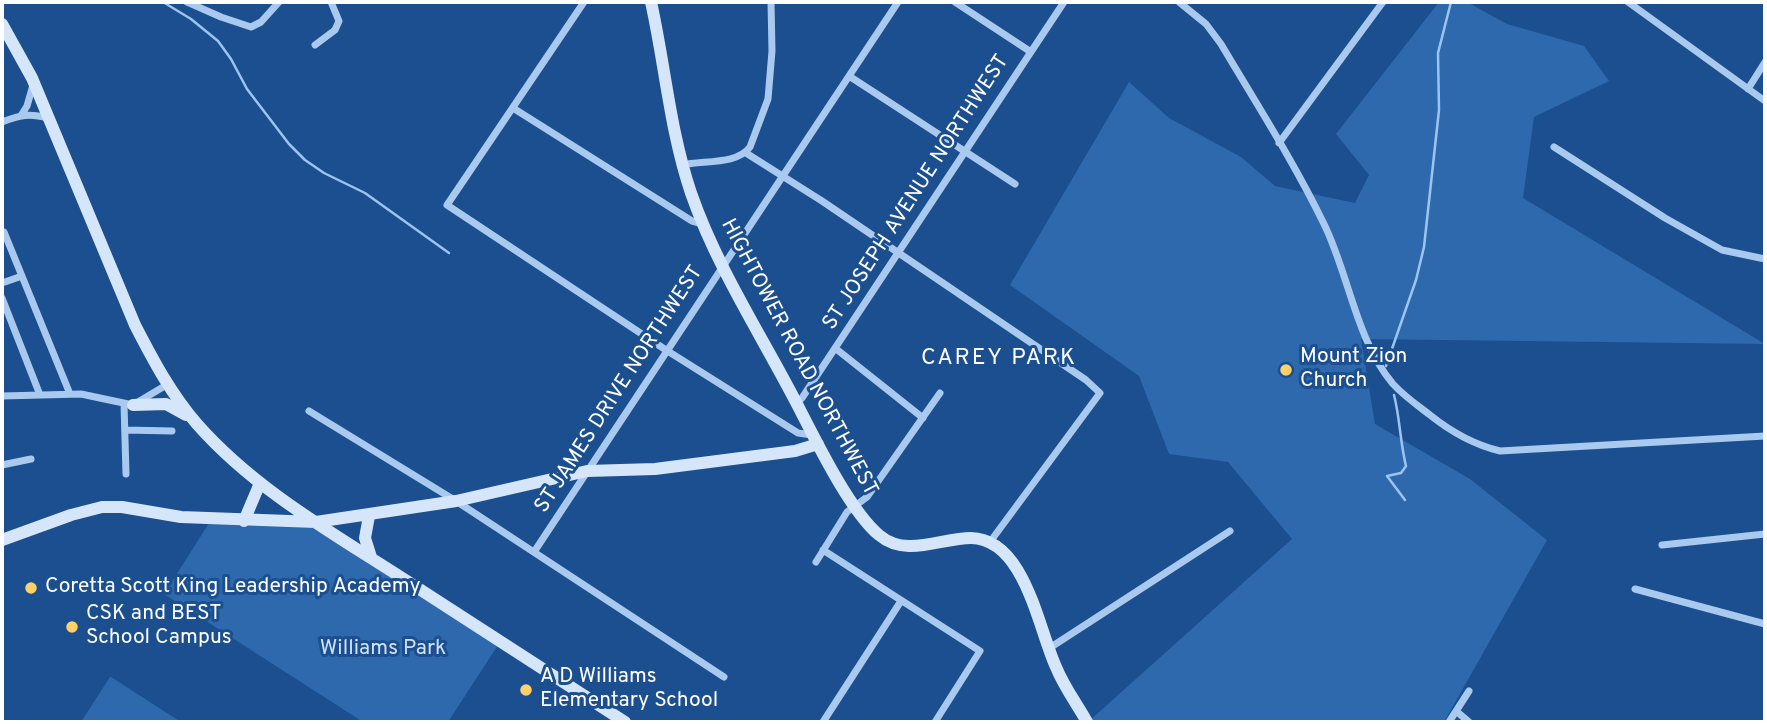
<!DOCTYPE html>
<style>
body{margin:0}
#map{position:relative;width:1767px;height:724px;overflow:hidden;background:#1b4f8f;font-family:Overpass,sans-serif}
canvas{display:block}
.frame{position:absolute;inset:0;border:4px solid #fff;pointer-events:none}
</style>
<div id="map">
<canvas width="1767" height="724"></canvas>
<div class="frame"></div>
</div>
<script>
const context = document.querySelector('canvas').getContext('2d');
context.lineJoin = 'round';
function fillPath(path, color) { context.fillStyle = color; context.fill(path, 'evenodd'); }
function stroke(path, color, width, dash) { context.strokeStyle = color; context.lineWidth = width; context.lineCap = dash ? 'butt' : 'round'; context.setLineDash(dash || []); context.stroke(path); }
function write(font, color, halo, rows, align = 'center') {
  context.font = font + ' Overpass,sans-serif'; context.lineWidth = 6; context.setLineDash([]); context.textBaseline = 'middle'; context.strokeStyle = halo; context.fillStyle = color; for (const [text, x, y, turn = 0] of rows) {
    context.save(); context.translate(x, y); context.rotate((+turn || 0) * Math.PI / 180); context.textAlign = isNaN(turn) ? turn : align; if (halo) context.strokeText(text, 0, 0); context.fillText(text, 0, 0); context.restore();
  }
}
fillPath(new Path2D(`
 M1439,2H1467L1507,24L1584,46L1609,81L1534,117L1523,198L1765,344L1361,339L1375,424L1470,479L1547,540L1444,722H1088L1292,539L1228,462L1169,454L1139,376L1010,285L1129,82L1169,118L1241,157L1275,186L1355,203L1369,175L1336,134Z
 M211,520L314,523L502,639L448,722H363L164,594Z
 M110,677H111L181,722H81Z`), '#2e69ad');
stroke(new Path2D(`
 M163,2L191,19L218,41L231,59L247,89L289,144L305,160L324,173L365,193L449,253
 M1386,366L1416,280L1424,247L1439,110L1438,53L1451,2
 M1394,395C1400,418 1400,442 1406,466L1401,473L1387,476L1405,500`), '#9cc4f0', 2.5);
stroke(new Path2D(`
 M187,2L221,17L251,27L261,22L279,2
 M584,2L447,205L666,350L798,433L812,435
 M955,2L1031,52
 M1179,2L1206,24L1221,44C1256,103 1294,162 1324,224C1349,275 1356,340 1393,384C1404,396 1417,405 1430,415C1450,431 1475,445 1500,451L1765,436
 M1628,2L1765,101
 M315,45L335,30L339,21L331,2
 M849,76L1015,184
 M1748,89L1765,62
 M513,108L692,221L703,224
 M22,114L27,106L33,85
 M2,122C20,115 29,113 48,118
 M1279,143L1383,2
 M1554,147L1665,218L1722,250L1765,259
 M746,153L822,201L1086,380L1100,393L990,542
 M682,165C703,160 737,165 750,147L768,99L772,51L771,2
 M4,232L70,394
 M2,283L22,276
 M2,298L40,395
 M835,348L923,418
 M2,396L81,394L133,405L168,384
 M797,403L802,398L1064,2
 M124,404L126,474
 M309,411L456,501L724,677
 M125,430L172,431
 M2,465L31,459
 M1662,545L1765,534
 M823,550L980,651L935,722
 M534,552L898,2
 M816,562L847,512L867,497L940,393
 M1635,589L1765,624
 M1048,649L1230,531
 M1456,711L1469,722
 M823,722L901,601
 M1449,722L1469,691`), '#a9c9ee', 7);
stroke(new Path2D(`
 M651,2C665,65 670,131 691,193C717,268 762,336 798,406C816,441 850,511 879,535C906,558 941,538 971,538C1025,539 1038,628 1056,667C1064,687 1077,704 1087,722
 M2,24L32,78L135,325C153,360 171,394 197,424C256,491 336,535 410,583C482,629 553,676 625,722
 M133,405L166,404L186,415
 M369,516L365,538L371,557
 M244,521L260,483
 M2,540L71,515L102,507H122L181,517L316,522L456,501L587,471L655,469L795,451L818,444`), '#d6e6fa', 12);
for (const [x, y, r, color] of [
 [1286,370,7,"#ffd166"],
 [31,588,7,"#ffd166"],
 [72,627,7,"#ffd166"],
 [526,690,7,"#ffd166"]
]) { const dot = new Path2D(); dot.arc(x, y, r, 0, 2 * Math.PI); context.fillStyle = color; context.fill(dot); stroke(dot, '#1b4f8f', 2.5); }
write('21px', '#fff', '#1b4f8f', [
 ["ST JOSEPH AVENUE NORTHWEST",917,193,-57],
 ["HIGHTOWER ROAD NORTHWEST",798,358,62],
 ["ST JAMES DRIVE NORTHWEST",620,390,-57]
]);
write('21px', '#fff', '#1b4f8f', [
 ["Mount Zion",1300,358],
 ["Church",1300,382],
 ["Coretta Scott King Leadership Academy",45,588],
 ["CSK and BEST",86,615],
 ["School Campus",86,639],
 ["A D Williams",540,678],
 ["Elementary School",540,702]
], 'left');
write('21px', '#cfe3fa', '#1b4f8f', [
 ["Williams Park",383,650]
]);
context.letterSpacing = '2px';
write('23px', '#fff', '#1b4f8f', [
 ["CAREY PARK",999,359]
]);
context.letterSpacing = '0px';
</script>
